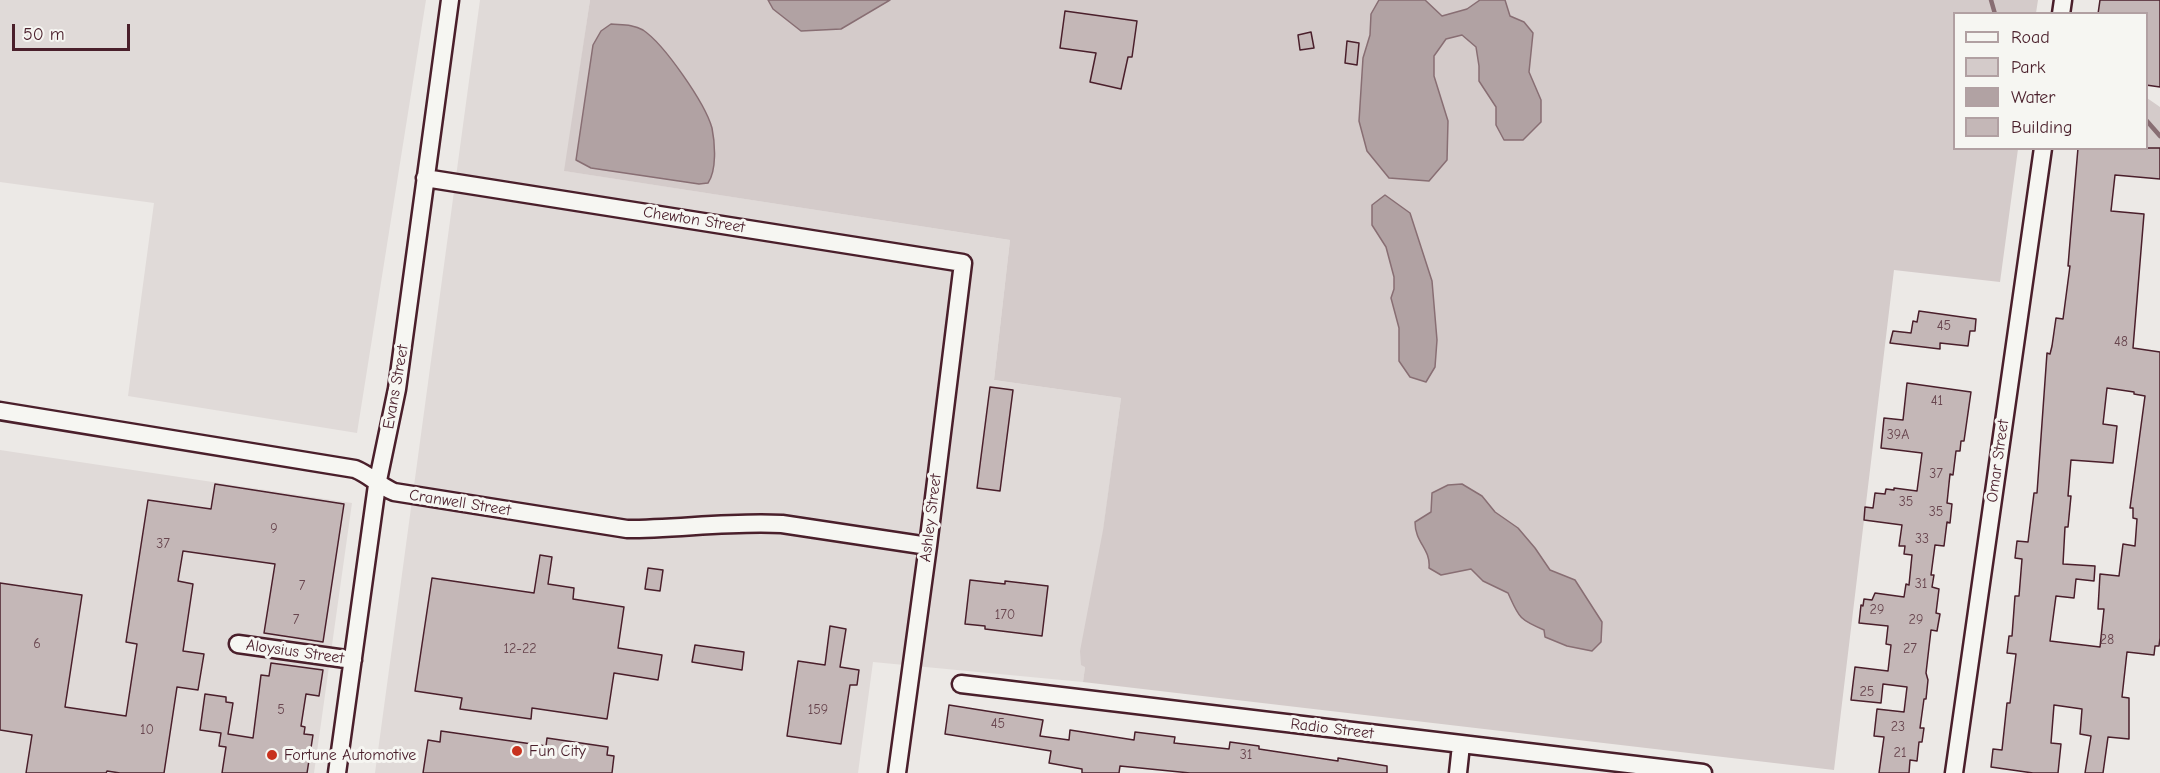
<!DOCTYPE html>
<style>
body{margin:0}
#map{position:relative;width:2160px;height:773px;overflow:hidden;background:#ece9e6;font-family:"Comic Neue",sans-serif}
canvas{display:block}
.legend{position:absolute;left:1953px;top:12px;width:195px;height:138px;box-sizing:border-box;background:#f6f6f2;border:2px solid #b1a0a2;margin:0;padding:8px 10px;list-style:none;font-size:18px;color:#4a1f2b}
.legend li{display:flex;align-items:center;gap:12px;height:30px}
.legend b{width:30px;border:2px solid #b1a0a2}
.scale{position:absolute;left:12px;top:24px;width:118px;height:27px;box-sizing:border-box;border:3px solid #4a1f2b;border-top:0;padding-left:8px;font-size:18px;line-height:21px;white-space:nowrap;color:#4a1f2b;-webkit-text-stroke:4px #f6f6f2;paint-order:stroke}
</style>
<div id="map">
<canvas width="2160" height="773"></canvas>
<ul class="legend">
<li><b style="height:8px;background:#f6f6f2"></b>Road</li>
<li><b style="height:16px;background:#d4cbca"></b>Park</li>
<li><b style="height:16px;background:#b1a2a3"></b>Water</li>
<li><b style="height:16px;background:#c4b7b7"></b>Building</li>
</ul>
<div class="scale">50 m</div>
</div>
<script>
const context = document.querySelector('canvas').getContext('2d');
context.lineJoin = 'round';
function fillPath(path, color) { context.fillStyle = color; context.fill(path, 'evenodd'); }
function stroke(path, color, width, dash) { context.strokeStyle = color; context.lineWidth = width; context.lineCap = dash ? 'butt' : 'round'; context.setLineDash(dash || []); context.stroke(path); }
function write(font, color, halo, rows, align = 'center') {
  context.font = font + ' "Comic Neue",sans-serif'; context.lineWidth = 6; context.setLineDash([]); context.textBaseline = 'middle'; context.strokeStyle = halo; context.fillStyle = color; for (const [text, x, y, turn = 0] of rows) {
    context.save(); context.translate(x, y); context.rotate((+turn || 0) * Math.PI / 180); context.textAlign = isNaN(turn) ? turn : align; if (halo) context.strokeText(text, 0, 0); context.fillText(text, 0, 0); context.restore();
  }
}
fillPath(new Path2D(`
 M0,0H426L357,433L128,396L154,203L0,182Z
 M480,0H590L565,171L1010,240L994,380L1121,398L1083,682L873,662L858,773H375Z
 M0,450L352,503L314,773H0Z`), '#e0dad8');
fillPath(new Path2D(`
 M590,0H2038L2036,13L1954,14V148L2018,149L2000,282L1894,270L1834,770L1083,682L1085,667L1081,665L1080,651L1103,530L1121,398L994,380L1010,240L564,171Z
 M2147,98L2160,107V173L2146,148Z`), '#d4cbca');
const water = new Path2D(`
 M768,0H890L841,29L801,31L773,9Z
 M1379,0H1425L1442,16L1467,9L1480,0H1505L1510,16L1524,22L1533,33L1529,72L1541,100V122L1523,140H1504L1496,125V107L1479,81V66L1476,47L1462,35L1446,39L1434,56V76L1448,121L1447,160L1429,181L1389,178L1367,151L1359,121L1363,58L1370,35L1371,14Z
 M611,24C622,25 633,24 643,30C664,44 705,103 712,128C715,143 717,170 708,183L699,184L591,168L576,160L593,45L601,31Z
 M1385,195L1410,213L1432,281L1437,340L1435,367L1426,382L1410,377L1399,361V328L1391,298L1394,289V277L1386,247L1372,225V205Z
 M1462,484L1482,496L1495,512L1518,528L1535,548L1550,570L1575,580L1602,622L1601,642L1592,651L1567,646L1545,637L1544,630C1518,619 1519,617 1508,593L1483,581L1471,569L1441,575L1429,568C1431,549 1415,543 1415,522L1431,512L1432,493L1448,485Z`);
fillPath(water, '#b1a2a3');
stroke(water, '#886e73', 1.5);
stroke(new Path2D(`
 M1991,0L1995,14
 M2146,120L2160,136`), '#886e73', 4.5);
const building = new Path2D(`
 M2100,0H2160V87L2146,85V14H2098Z
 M1065,11L1137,21L1132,57H1128L1121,89L1090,82L1096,53L1060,48Z
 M1311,32L1314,48L1300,50L1298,35Z
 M1347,41L1359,43L1357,65L1345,63Z
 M2078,148H2160V179L2115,175L2111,211L2144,214L2133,348L2160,352V638L2159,646H2155L2154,655L2127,652L2122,697L2129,698V739L2108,737L2103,773H2085L2091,736L2080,734L2082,709L2054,705L2051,743L2061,744L2058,773H2033L1991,767L1993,749L2002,750L2007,703H2010L2016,654L2007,653L2009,636H2012L2015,596H2019L2022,559L2015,558L2017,541L2028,542L2034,493H2037L2047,353L2050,354L2052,346L2056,318L2063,319L2070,266H2068L2070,242ZM2107,388L2134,392V394L2145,396L2130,508H2133V518L2137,519L2135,546L2123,544L2119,576L2100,574L2098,609H2104L2100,647L2050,641L2056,596L2074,598L2076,579L2094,581L2095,566L2063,564L2065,527H2068L2071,496H2068L2071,460L2113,463L2117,426L2103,424Z
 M1919,311L1976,319L1975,331H1970L1968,346L1940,343V349L1890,343L1893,331L1911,333L1913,321L1917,322Z
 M1907,383L1971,392L1964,441H1961L1960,451H1956L1953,475L1950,474L1947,503L1952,504L1950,523L1947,522L1944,546L1935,545L1931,575H1934L1932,587L1939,589L1936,613L1940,614L1937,631L1931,630L1926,673L1928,680L1926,699H1924L1920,728H1924L1922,742H1919L1917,761L1910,760L1909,773H1879L1884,737L1874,736L1877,709L1904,712L1907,687L1883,684L1881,703L1851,700L1855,667L1888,671L1891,645L1886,644L1888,626L1859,623L1861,605L1863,606L1864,599L1872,600L1875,593L1904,597L1906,584L1909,585L1912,555L1904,554L1905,546H1899L1902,525L1864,520L1865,507L1873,508L1875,493L1885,494L1886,489L1894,490V488L1917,491L1922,453L1881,448L1884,418L1903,420Z
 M990,387L1013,390L1000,491L977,488Z
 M215,484L344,504L323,642L264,633L275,564L183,551L178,581L193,584L183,651L204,654L198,690L177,687L164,773H120L107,771L106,773H26L32,735L0,730V583L82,595L65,707L126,716L137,644L126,642L148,500L211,509Z
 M540,555L552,557L548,584L574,588L573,599L624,607L618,648L662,655L658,680L614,673L607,719L532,708L531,719L460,709L462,698L415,691L432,578L534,593Z
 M648,568L663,570L660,591L645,589Z
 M970,580L1005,584V581L1048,586L1042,636L985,629V626L965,624Z
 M830,626L846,629L840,667L859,670L857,685H850L841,744L787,736L798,661L825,665Z
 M695,645L744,652L742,670L692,662Z
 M271,663L323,670L319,696L306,694L301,726L305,727L304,734L313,735L307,773H222L226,747L219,746L221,733L200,730L205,694L226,697V702L233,703L228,734L253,738L261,675L269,676Z
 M949,705L1043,720L1040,736L1069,740L1070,730L1134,740L1135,732L1175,737L1174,743L1229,749L1230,742L1259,746V749L1338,761V758L1387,766V773H1190L1120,766L1119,773H1082V769L1049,763L1051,751L945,734Z
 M441,731L546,746L547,738L608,747L607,755L614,756L612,773H423L428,740L440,742Z`);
fillPath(building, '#c4b7b7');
stroke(building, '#4a1f2b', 1.5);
const minor = new Path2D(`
 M2061,14L2063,0
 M425,178L963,263L928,546L897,773
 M0,411L355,469C370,475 378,485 394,492L627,529C678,529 731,521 782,524L928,546
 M238,644L353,660
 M961,684L1703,773
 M337,773L377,485L397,389L450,0
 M1458,773L1461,745
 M1954,773L2043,148`);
stroke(minor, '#4a1f2b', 21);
stroke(minor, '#f6f6f2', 16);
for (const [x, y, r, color] of [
 [517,751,6,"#c8321e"],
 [272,755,6,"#c8321e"]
]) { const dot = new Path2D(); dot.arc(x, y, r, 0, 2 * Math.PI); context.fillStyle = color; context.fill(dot); stroke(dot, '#f6f6f2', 2); }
write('14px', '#68454e', null, [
 ["45",1944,326],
 ["48",2121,342],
 ["41",1937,401],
 ["39A",1898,435],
 ["37",1936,474],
 ["35",1906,502],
 ["35",1936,512],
 ["9",274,529],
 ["33",1922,539],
 ["37",163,544],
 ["31",1921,584],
 ["7",302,586],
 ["29",1877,610],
 ["170",1005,615],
 ["7",296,620],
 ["29",1916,620],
 ["28",2107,640],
 ["6",37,644],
 ["12-22",520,649],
 ["27",1910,649],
 ["25",1867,692],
 ["5",281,710],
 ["159",818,710],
 ["45",998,724],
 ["23",1898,727],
 ["10",147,730],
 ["21",1900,753],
 ["31",1246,755]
]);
write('16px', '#4a1f2b', '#f6f6f2', [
 ["Chewton Street",694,220,9],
 ["Evans Street",396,387,-80],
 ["Omar Street",1998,461,-82],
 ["Cranwell Street",460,503,9],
 ["Ashley Street",931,518,-83],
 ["Aloysius Street",295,652,8],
 ["Radio Street",1332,729,7]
]);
write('16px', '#4a1f2b', '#f6f6f2', [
 ["Fun City",529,751],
 ["Fortune Automotive",284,755]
], 'left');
</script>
